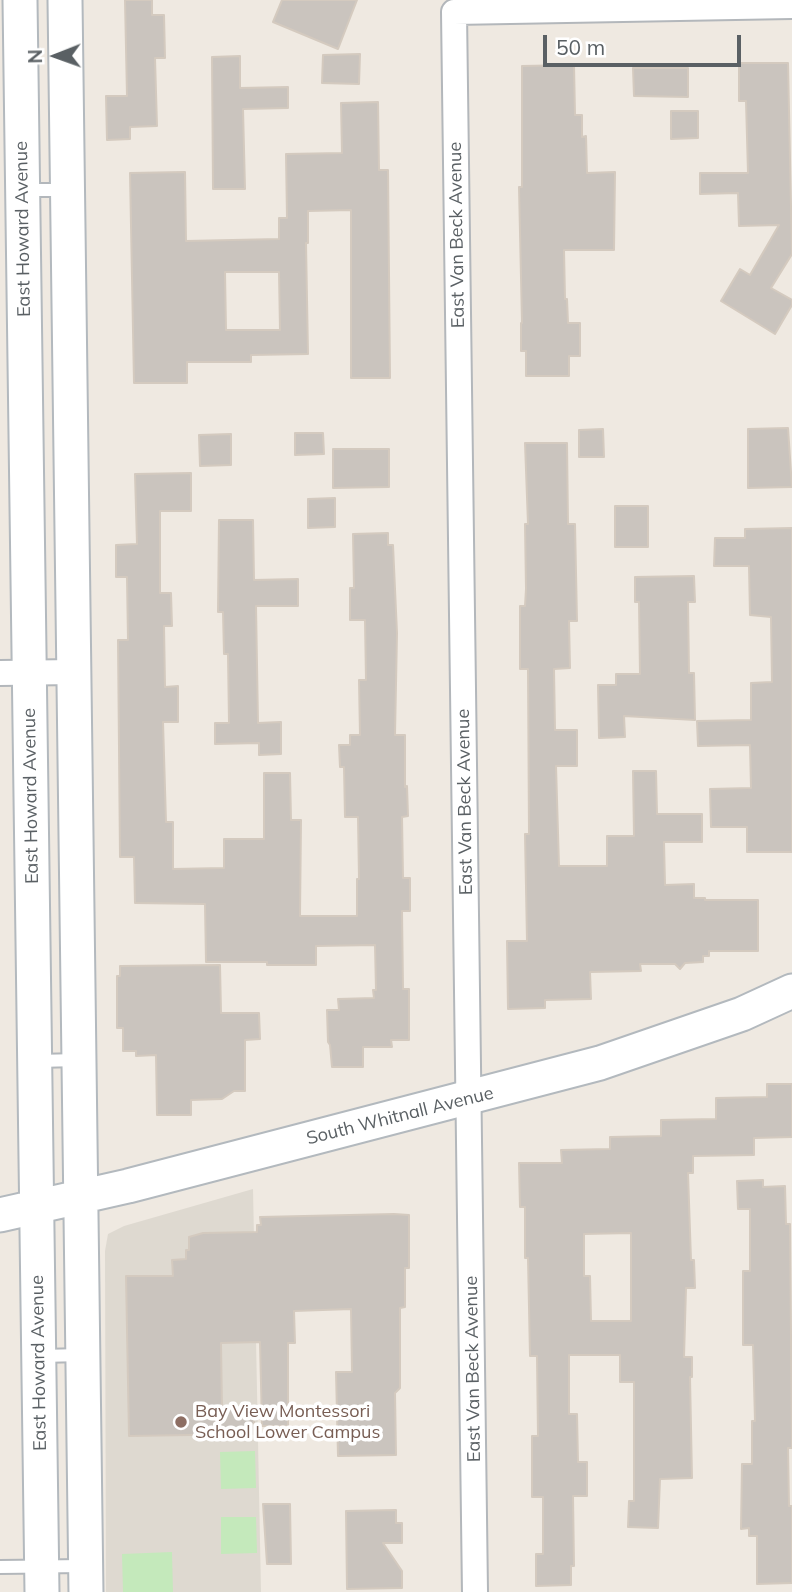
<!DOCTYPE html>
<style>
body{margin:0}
#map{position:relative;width:792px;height:1592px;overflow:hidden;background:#efe9e1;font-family:Mulish,sans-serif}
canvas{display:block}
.north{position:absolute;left:21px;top:21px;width:70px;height:70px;-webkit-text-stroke:5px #fff;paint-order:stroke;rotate:269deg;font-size:19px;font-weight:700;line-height:28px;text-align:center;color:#5a6064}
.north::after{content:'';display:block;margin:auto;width:24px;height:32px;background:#5a6064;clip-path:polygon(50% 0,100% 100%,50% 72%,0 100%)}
.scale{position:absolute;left:543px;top:35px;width:198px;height:32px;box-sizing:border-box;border:4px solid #5a6064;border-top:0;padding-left:9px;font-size:21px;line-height:24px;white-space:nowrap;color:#5a6064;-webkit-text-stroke:5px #fff;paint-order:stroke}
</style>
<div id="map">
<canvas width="792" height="1592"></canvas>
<div class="north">N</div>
<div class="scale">50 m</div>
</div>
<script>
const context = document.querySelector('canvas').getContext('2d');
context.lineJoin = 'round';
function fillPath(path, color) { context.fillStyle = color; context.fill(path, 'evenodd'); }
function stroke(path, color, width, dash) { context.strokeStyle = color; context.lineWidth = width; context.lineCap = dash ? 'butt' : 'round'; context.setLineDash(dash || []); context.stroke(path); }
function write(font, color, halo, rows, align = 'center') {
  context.font = font + ' Mulish,sans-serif'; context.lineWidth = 7; context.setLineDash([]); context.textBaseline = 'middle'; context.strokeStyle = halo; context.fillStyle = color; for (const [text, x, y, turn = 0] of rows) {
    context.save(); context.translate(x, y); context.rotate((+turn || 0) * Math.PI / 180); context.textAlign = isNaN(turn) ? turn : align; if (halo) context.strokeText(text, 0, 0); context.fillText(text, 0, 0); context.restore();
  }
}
fillPath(new Path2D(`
 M253,1189L261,1592H106L105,1251L108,1234L124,1226Z`), '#ded9d0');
fillPath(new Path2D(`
 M255,1451L256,1488L221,1489L220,1452Z
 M221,1517H256L257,1553L221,1554Z
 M172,1552L173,1592H123L122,1554Z`), '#c4e9bb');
const building = new Path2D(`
 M125,0H152V15H164L165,58H155L157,126L130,127V139L107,140L106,96H127Z
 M282,0H357L338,49L273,22Z
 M360,54L359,84L322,83L323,55Z
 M240,56V88L288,87V108L243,109L245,189H213L212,57Z
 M739,63H788L792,254L771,288L792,300V305L775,334L721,301L740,269L750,275L779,225L739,226L738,193L700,194V173H748L746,101H739Z
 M574,65L575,115H582V137L586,136L587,173L615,172L614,250H564L565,299H567L568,323H580V356H569V376H526V351H521V323H522L519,187H522V66Z
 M633,68H688V97L634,96Z
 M378,102L379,170H388L390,378H351V210L308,211V243H306L308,354L251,355V362H187V383H134L130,173L185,172L186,241L279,239V218H287L286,154L342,153L341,103ZM225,272H279L280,330H226Z
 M671,111H698V138L671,139Z
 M788,428L792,487L748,488V429Z
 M603,429L604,457H579V430Z
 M295,433H323L324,454L295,455Z
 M231,434V465L200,466L199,435Z
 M525,443H567L568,524H575L577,621H569L570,668L554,669L555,730H577V766H556L559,866H607V836H634L633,771H656L657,814H702V842H664L665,885L694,884V898H705V900H758V951H709V956H703V962L685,963L680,969L675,964H640L641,971L590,972L591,999L545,1000V1008L508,1009L507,941H527L525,834H529L528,669H520V606H525L526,589L525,524H528Z
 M333,449H389V487L333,488Z
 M191,473V511H160V593H171L172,626H164L165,687L178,686V722H163L166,822H173V869L224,868V839H264V773H290L291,820H301L300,916H357V879H359L358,817H345L344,767H340L339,745H350V735H360L359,680H366L365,620H350V588H354L353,534L388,533V545H393L397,633L395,735H405V787L407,786L408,816L402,817L403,878H410V911H402L403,989H409V1040H391L392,1047H363V1067H332L330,1045L328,1042L327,1010H339L338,999L374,998L373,990H376L375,945L316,946V965H267V962H206L205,904L135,903L134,857H120L118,640H128L127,577H116V545L137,544L135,474Z
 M335,498V527L308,528V499Z
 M615,506H648V547H615Z
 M219,520H253L254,580L298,579V606H256L258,723L281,722V754L259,755V743L215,744V723H229L228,654H224L223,612H218Z
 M792,528V852H747V827H711L710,789L751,788L750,745L698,746L697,721L751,720V683L772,682L771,617L750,615L749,566H714L715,538H745V529Z
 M694,576L695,602H688L689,673H694L695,720L624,716L625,737L599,738L598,685H616V674H640L639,602H635V577Z
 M220,965L221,1013H259L260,1039L245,1040V1091H234L222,1099L191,1100V1115H157L156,1055L136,1056V1051H123V1028H117V976H120V966Z
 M767,1084H792V1137L754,1138V1155L693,1156V1173H688L691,1260H694L695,1288H686L684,1357H692V1377H690L692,1478L660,1479L658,1528L628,1527L629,1501H634V1382H620V1355H569V1414H577L578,1462H587V1496H573L574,1566H571V1585L536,1586V1554H543V1497H532V1436H538L537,1356H530L528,1258H525V1207H520L519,1163H562L561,1150L610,1149V1137L661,1136V1120L716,1119V1098L767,1097ZM631,1233V1321H591L590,1276H584V1234Z
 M763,1180V1187L785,1186L786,1224H790L792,1448H788L789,1506H792V1583L757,1584V1536H749V1528L741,1529L742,1464H752V1421H755L753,1345H743V1271H750V1209H738L737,1181Z
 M394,1214L409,1215V1268H405V1307L400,1308V1388L395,1393L396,1455L338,1456L336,1372H352L351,1309L294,1311L295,1343H288V1426H262L260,1342L221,1343L222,1409H254V1434L129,1436L126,1276H173L172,1260L186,1259V1250H189V1237L203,1233L257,1232V1225H261L260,1217Z
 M263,1504H290L291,1564H267Z
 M396,1510V1523H402V1543H383L402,1571V1588L347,1589L346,1511Z`);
fillPath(building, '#cac4be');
stroke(building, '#d4cabf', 2);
const lane = new Path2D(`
 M24,190H65
 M37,1061L78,1060
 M41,1356L82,1355
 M0,1567L84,1566`);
const street = new Path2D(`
 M0,673L74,672
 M475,1592L454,12L792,6`);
const secondary = new Path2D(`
 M20,0L42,1592
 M65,0L86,1592
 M0,1215L128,1186L600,1063L742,1014L792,991`);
stroke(lane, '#b3b7bb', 16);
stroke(street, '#b3b7bb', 28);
stroke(secondary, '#b3b9be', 37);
stroke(lane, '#fff', 12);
stroke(street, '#fff', 24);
stroke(secondary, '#fff', 33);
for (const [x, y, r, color] of [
 [181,1422,7,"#8d6e63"]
]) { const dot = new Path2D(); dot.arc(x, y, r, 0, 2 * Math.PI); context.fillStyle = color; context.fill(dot); stroke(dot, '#fff', 2.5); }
write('18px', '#5a6064', '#fff', [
 ["East Howard Avenue",23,229,-91],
 ["East Van Beck Avenue",457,235,-91],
 ["East Howard Avenue",31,796,-91],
 ["East Van Beck Avenue",465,802,-91],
 ["South Whitnall Avenue",400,1116,-14],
 ["East Howard Avenue",39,1363,-91],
 ["East Van Beck Avenue",473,1369,-91]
]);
write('18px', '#785e54', '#fff', [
 ["Bay View Montessori",195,1412],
 ["School Lower Campus",195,1433]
], 'left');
</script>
